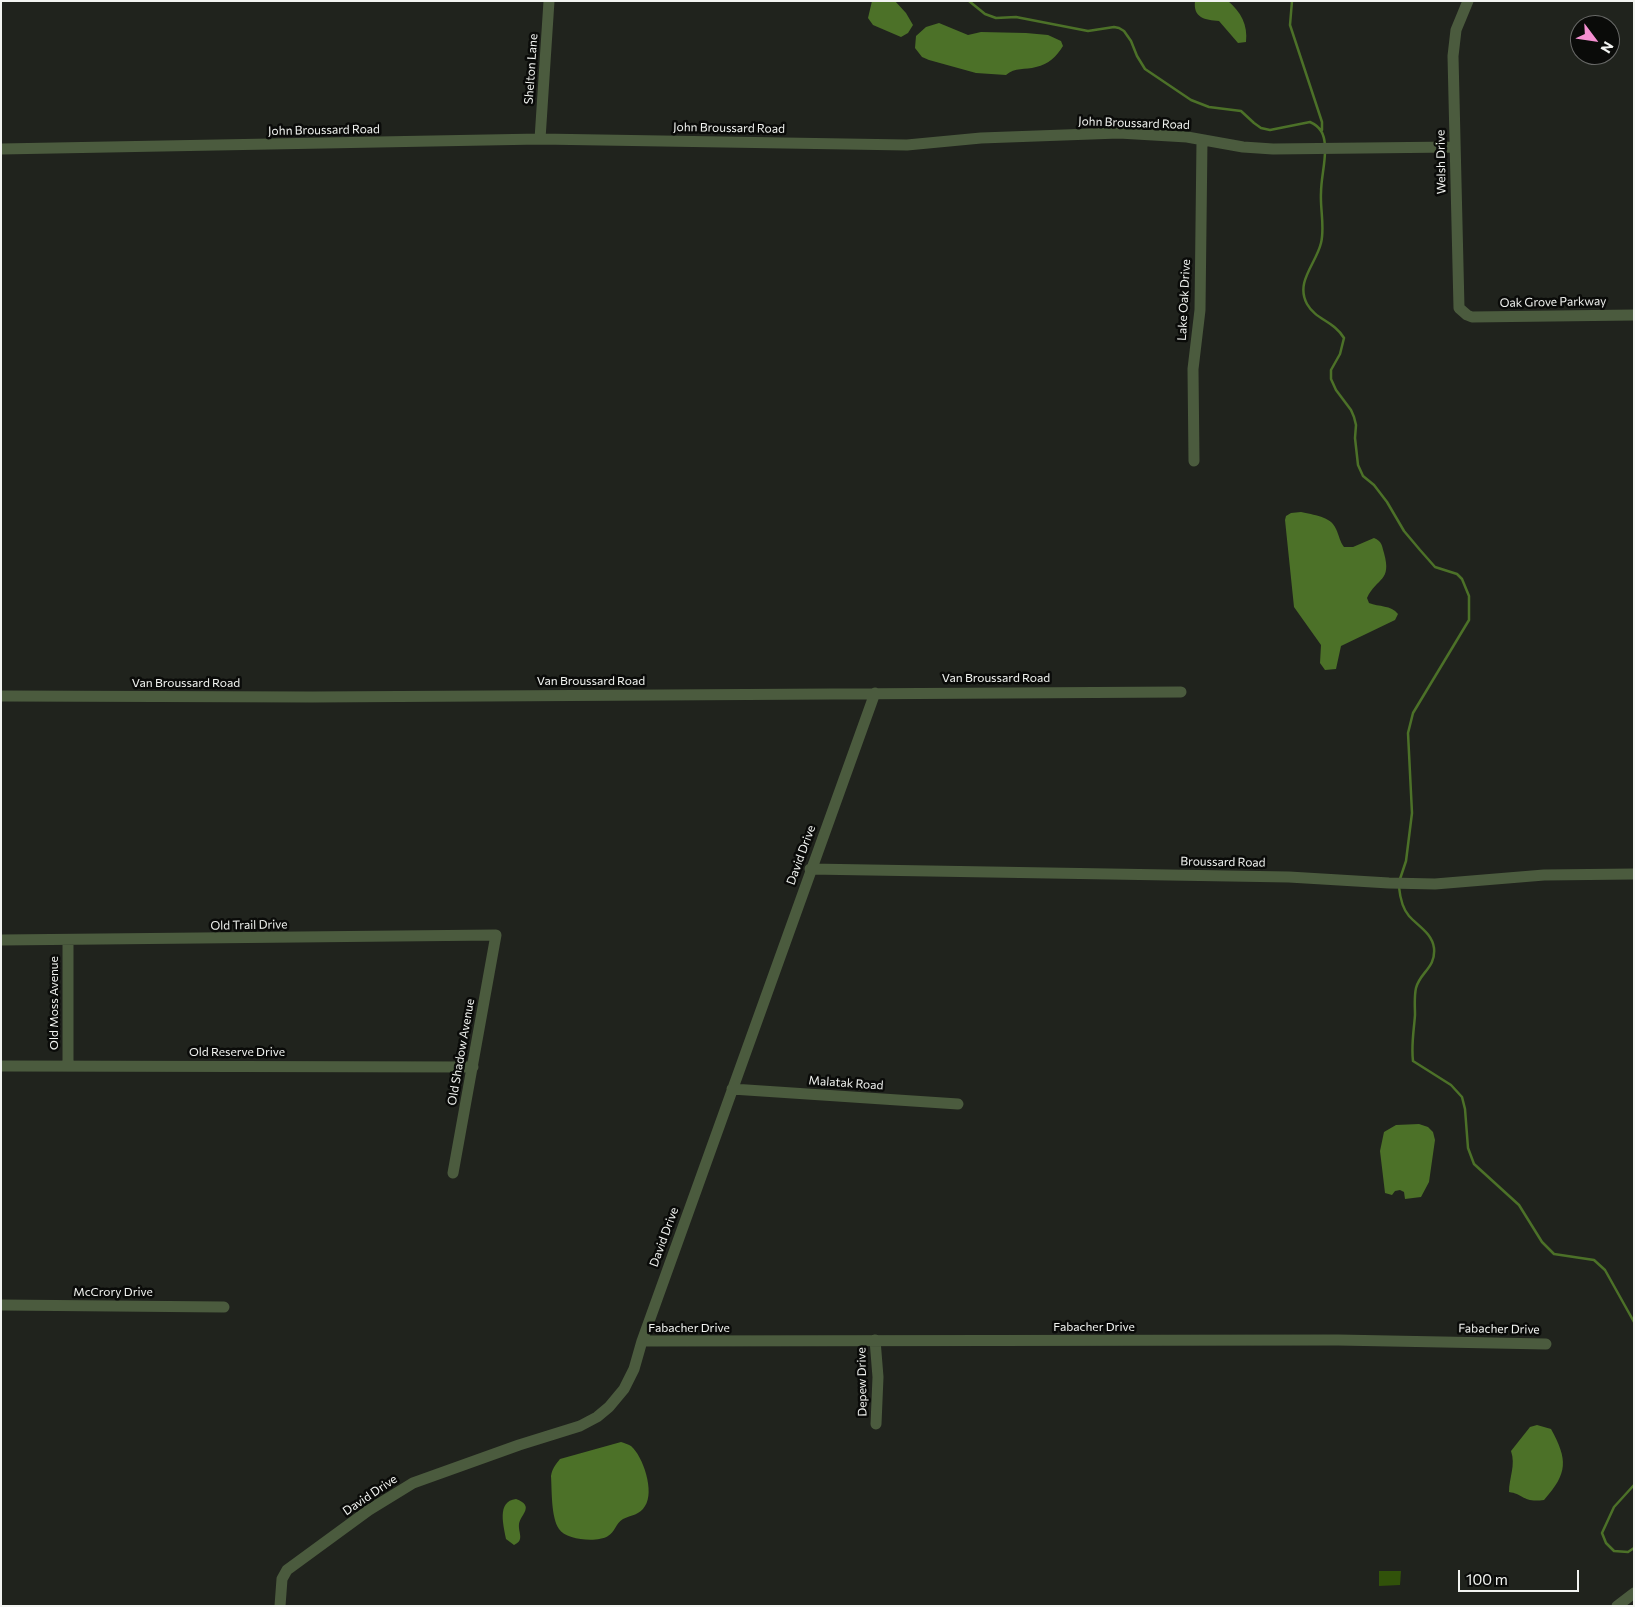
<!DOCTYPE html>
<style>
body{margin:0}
#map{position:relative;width:1635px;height:1607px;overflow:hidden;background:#20231d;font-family:Commissioner,sans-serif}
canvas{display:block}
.frame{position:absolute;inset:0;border:2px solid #f2f4f1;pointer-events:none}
.north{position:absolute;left:1570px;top:15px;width:50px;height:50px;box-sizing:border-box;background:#0a0b09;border:1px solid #676866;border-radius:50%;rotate:121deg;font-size:14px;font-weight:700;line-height:20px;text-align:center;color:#f2f4f1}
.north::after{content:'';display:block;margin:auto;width:18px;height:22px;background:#f590d1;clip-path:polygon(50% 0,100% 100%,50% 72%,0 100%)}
.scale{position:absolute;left:1458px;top:1570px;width:121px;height:22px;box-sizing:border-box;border:2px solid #f2f4f1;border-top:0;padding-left:6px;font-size:15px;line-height:18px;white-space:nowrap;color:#f2f4f1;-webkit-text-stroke:4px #0a0b09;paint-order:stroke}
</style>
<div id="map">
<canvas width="1635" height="1607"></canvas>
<div class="frame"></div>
<div class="north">N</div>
<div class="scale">100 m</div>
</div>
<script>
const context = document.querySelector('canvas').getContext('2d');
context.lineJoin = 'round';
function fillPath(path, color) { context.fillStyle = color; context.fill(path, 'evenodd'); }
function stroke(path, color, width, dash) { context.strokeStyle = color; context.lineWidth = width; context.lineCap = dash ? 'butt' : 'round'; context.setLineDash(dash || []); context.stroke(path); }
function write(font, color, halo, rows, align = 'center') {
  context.font = font + ' Commissioner,sans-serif'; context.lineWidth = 5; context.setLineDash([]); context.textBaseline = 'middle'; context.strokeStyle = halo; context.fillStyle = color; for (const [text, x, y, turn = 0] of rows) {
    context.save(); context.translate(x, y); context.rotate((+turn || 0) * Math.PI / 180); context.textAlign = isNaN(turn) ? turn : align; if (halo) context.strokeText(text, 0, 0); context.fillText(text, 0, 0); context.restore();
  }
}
fillPath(new Path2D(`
 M1379,1571H1401L1400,1585L1379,1586Z`), '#31520a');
fillPath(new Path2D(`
 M872,1H895L906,13L913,25L908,33L901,37L873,25L868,18Z
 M1195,1H1228C1241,12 1248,25 1246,42L1238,43L1219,21C1205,20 1193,18 1195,1Z
 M939,23L968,35L981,32L1026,33L1048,35L1061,41L1063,46C1056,57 1049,64 1036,67C1025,70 1015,67 1006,75L976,73L929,60L922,57L915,48L916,36L926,27Z
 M1301,512C1313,515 1331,516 1336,529C1339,535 1340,542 1344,547H1353L1374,538C1382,541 1382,546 1384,553C1392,582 1377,577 1367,598L1369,603C1379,607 1391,605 1398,614L1395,620L1341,646L1336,669L1325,670L1320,663L1321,645L1294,607L1285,520L1286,516L1291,513Z
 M1419,1124L1428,1127L1433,1132L1435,1140L1429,1182L1421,1197L1405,1199L1404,1192L1400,1190L1395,1191L1392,1195L1385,1193L1380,1151L1384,1132L1396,1125Z
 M1537,1425L1551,1429C1568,1460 1568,1473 1544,1500C1523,1503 1524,1494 1509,1492C1509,1478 1516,1465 1511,1451L1530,1427Z
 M621,1442C624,1443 628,1444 631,1446C643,1456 655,1492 645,1506C640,1515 631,1515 623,1519C616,1523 615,1532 608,1536C597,1543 566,1540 559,1529C551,1517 552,1491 551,1476C552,1469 555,1465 560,1459Z
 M516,1499C535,1506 521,1514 519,1524C518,1533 525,1540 514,1545L506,1539C504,1527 496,1501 516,1499Z`), '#4c7128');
stroke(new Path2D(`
 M969,1L985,14L996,18L1016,17L1088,31L1114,27L1119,28L1124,31L1131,41L1137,56L1145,69L1191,100L1209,107L1241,111L1254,123L1261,128L1270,130L1310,122C1321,127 1324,134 1325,145
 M1292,1L1290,25L1322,122V130
 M1325,151C1325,165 1321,179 1321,193C1320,209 1325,227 1321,243C1316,264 1295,282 1307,304C1316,320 1334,321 1344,338L1340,354L1331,370V379L1336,390L1351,410L1354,417L1356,425L1355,438L1358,465L1363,476L1374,485L1387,502L1404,531L1420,550L1435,567L1457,574L1462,579L1469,596V620L1413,713L1408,733L1412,813L1406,861L1400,879
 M1399,887C1400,897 1402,908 1409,916C1418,926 1432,933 1434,948C1436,968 1420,972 1416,988C1414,997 1415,1006 1415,1015C1414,1030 1411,1045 1413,1061L1451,1085L1462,1097L1465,1109L1468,1148L1474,1164L1519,1205L1542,1242L1554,1254L1594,1260L1605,1270L1634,1322
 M1634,1485L1614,1507L1602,1533L1606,1543L1614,1551L1628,1552L1634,1548`), '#4c7128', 2.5);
stroke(new Path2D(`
 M1468,1L1456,30L1453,56L1459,308L1467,315L1472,317L1634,315
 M540,139L549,1
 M1,149L540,139L907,145L981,138L1119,133L1187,137L1243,147L1273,149L1454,147
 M1194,461L1193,369L1200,310L1202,140
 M1,696L312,697L1181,692
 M810,869L1289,877L1389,883L1435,884L1544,875L1634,874
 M1,940L496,935L453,1173
 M1,1066L473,1067
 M68,1066V940
 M732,1089L958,1104
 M1,1305L224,1307
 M875,1340L878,1377L876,1424
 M642,1341L1338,1340L1546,1344
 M280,1606L282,1579L287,1570L369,1510L413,1483L519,1445L580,1426L597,1417L609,1407L624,1389L634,1369L642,1341L875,693
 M1617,1606L1634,1593`), '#4b5b3e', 11);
write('12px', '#f2f4f1', '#0a0b09', [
 ["Shelton Lane",531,69,-86],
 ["John Broussard Road",1134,123,2],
 ["John Broussard Road",729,128,1],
 ["John Broussard Road",324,130,-1],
 ["Welsh Drive",1441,162,-91],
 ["Lake Oak Drive",1184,300,-87],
 ["Oak Grove Parkway",1553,302,-1],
 ["Van Broussard Road",996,678],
 ["Van Broussard Road",591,681],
 ["Van Broussard Road",186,683],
 ["David Drive",801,855,-70],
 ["Broussard Road",1223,862,1],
 ["Old Trail Drive",249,925,-1],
 ["Old Moss Avenue",54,1003,-90],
 ["Old Reserve Drive",237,1052],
 ["Old Shadow Avenue",461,1052,-80],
 ["Malatak Road",846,1083,4],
 ["David Drive",664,1237,-70],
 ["McCrory Drive",113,1292],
 ["Fabacher Drive",1094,1327],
 ["Fabacher Drive",689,1328],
 ["Fabacher Drive",1499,1329,1],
 ["Depew Drive",862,1382,-91],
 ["David Drive",370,1495,-34]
]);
</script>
